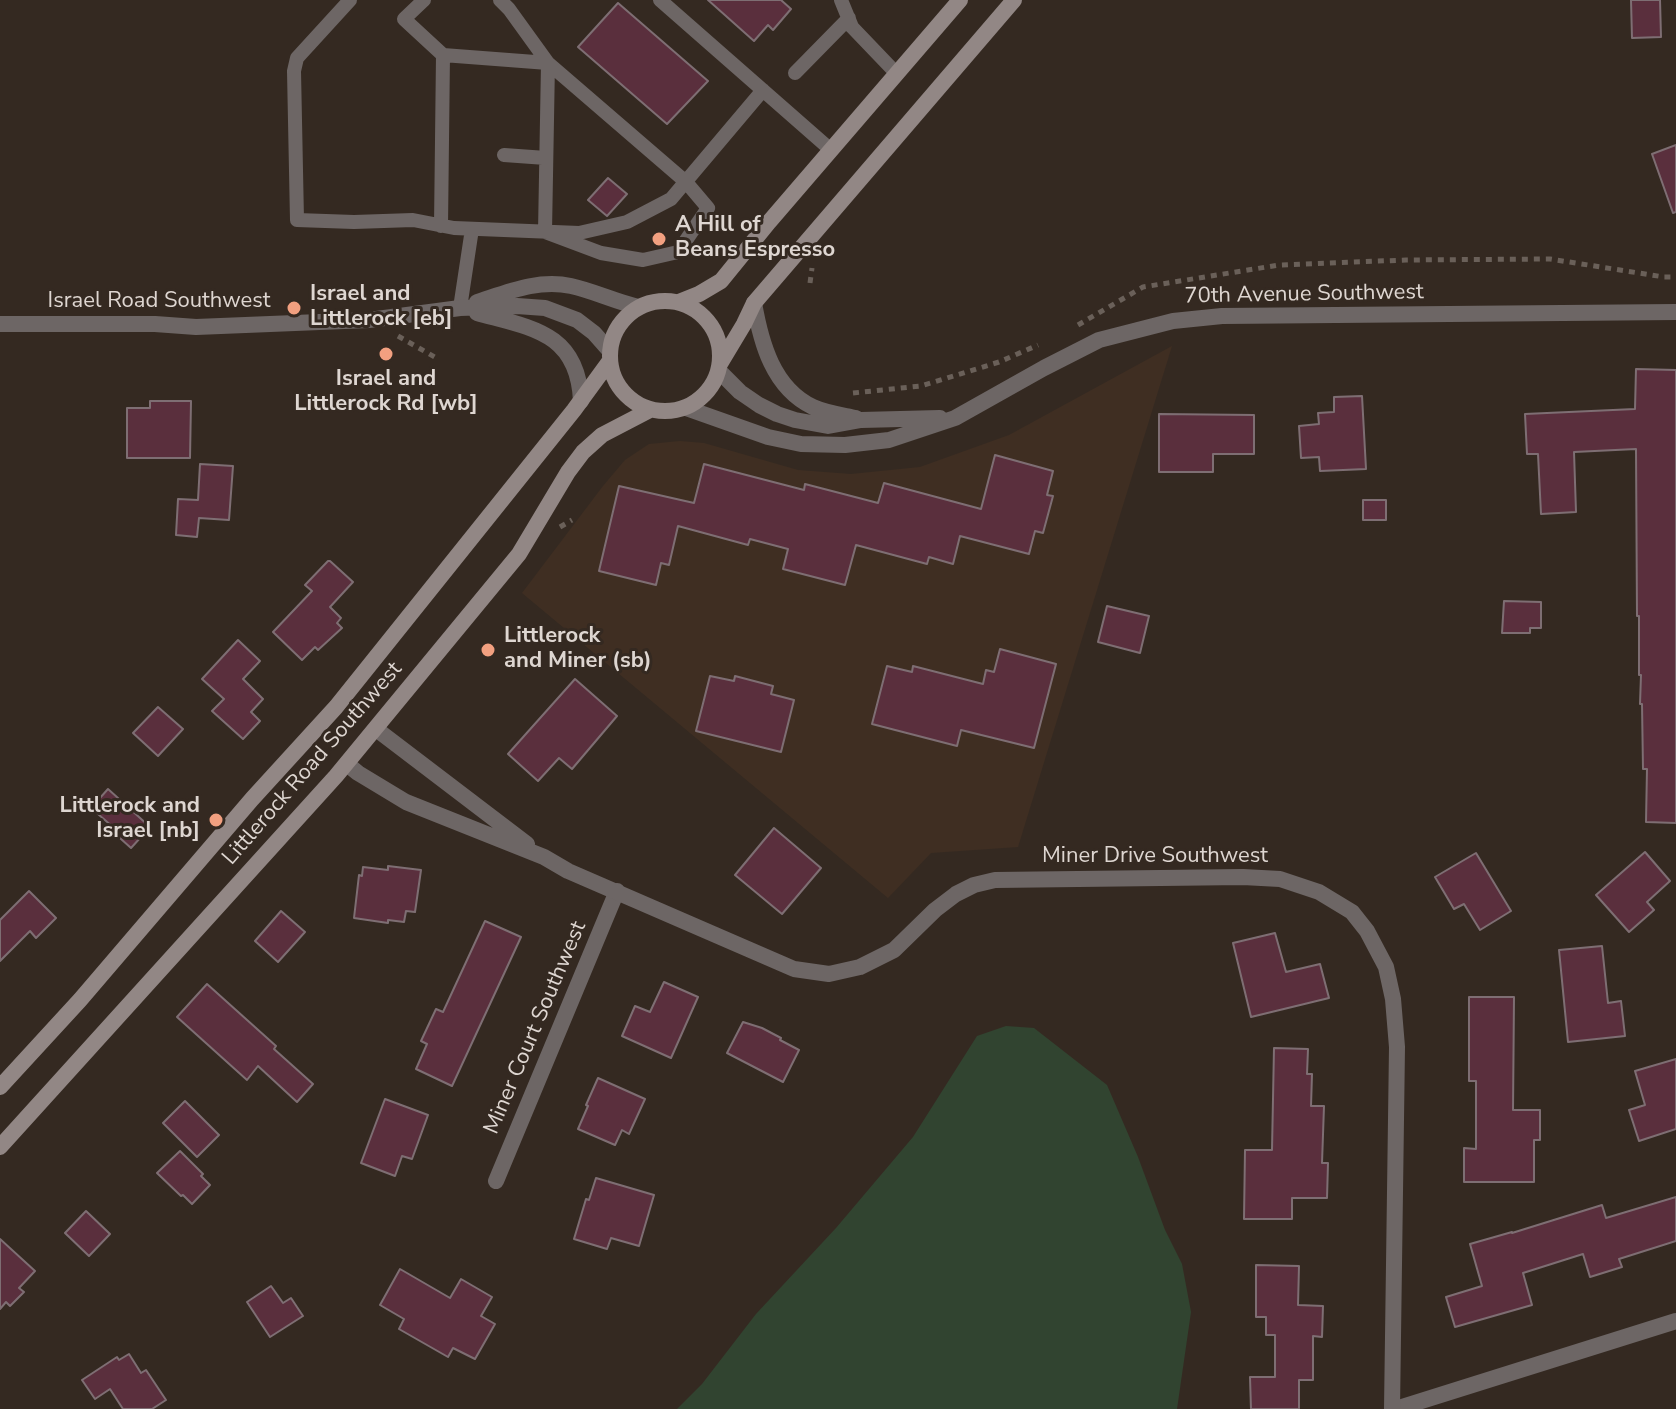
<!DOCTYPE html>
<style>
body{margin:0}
canvas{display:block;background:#342921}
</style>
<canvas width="1676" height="1409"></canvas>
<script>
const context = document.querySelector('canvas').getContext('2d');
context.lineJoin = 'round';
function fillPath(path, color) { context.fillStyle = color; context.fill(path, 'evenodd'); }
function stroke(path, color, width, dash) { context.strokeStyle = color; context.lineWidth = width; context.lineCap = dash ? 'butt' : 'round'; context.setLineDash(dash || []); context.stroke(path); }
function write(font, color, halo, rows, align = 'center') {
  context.font = font + ' "Nunito Sans",sans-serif'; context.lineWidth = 6; context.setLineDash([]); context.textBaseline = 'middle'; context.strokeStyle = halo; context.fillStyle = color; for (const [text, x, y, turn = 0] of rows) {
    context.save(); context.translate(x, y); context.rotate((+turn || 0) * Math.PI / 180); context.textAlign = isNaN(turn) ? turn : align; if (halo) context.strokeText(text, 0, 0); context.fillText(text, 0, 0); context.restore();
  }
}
fillPath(new Path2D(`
 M1172,346L1018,847L931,853L888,898L522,593L603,486L625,460L649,444L680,441L704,443L798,470L851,474L920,467L1009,435Z`), '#3f2e22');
fillPath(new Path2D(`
 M1006,1026L1034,1028L1107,1085L1138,1157L1165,1230L1182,1264L1191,1312L1177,1409H677L702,1384L756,1314L836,1228L913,1137L977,1036Z`), '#314430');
const building = new Path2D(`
 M708,0H781L791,9L773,30L768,25L754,41Z
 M1631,0H1660L1661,37L1632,38Z
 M618,3L708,81L667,124L578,47Z
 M1676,145V212L1673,213L1652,154Z
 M608,178L627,194L607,216L588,200Z
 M1636,369L1676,370V823L1646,822L1647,769H1643L1642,704H1640L1641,675H1639V616H1637L1636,449L1574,452L1576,512L1541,514L1538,454H1527L1525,414L1635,409Z
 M1362,396L1366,469L1320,471L1319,457L1301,458L1299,426L1319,424L1318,413L1334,412V397Z
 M150,401H191L190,458H127V408H150Z
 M1159,414L1254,415V454H1213V472H1159Z
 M995,455L1053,471L1047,495L1053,496L1043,533L1035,531L1029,554L960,536L953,564L929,557L927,564L856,545L845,585L783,569L788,549L750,539L748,545L678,526L669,565L661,563L656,585L599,571L619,486L694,503L704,464L804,490L805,484L878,503L884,483L981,509Z
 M200,464L233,466L229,520L199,518L197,537L176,535L178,499L198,500Z
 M1363,500H1386V520H1363Z
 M328,561H330L353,582L330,607L341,618L337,623L342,628L318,650L315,647L302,660L273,632L312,591L305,585Z
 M1504,601L1541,602V628H1530V633H1502Z
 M1107,606L1149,616L1140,653L1098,642Z
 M238,640L260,661L243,679L263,699L251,712L260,721L243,739L212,711L224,699L202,679Z
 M1000,649L1056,664L1034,748L961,730L957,746L872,724L887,666L912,672L913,666L983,684L986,670L994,672Z
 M710,676L734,681L735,676L773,686L771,694L794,700L781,752L696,731Z
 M575,679L617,716L572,769L559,758L538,781L508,754Z
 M158,707L183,729L158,756L133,733Z
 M108,789L150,827L131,848L111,830L113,827L91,808Z
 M774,828L821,868L782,914L735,875Z
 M1645,852L1670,881L1647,902L1654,910L1629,932L1596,895Z
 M1476,853L1511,911L1480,930L1464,904L1454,909L1435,877Z
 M388,866L421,870L415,912L406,911L404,922L388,920V923L354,918L359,875L362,876L363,867L388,870Z
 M29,891L56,918L36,938L30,931L0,961V920Z
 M281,911L305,932L278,962L255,941Z
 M485,921L521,937L452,1086L416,1069L427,1044L421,1041L436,1009L443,1012Z
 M1275,933L1286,972L1320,964L1329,998L1251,1017L1233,943Z
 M1602,946L1608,1003L1621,1001L1625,1036L1568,1042L1559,950Z
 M664,982L698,997L671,1058L622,1036L635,1006L650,1012Z
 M207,984L276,1046L274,1049L313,1084L297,1102L258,1066L247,1080L177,1017Z
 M1469,997H1514L1513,1110H1540V1140H1534V1182H1464V1148L1476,1149V1081H1469Z
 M743,1022L762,1028L781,1038L780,1040L799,1050L783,1082L727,1053Z
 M1274,1048L1308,1049L1307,1074H1312L1311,1106H1324L1322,1163H1328L1327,1198H1292V1219H1244L1245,1150H1272Z
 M1676,1059V1129L1639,1141L1629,1110L1645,1105L1635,1071Z
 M598,1078L645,1099L629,1134L622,1130L615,1145L578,1129L588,1106L586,1105Z
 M385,1099L428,1115L412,1159L402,1156L395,1176L361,1163Z
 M185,1101L219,1135L197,1157L163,1123Z
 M180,1151L203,1174L201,1176L210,1185L192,1204L183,1195L181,1196L157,1173Z
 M596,1178L654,1195L639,1246L611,1238L607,1249L574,1239L586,1199L589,1200Z
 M1676,1197V1241L1619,1259L1622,1267L1590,1277L1583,1254L1523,1273L1532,1305L1455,1327L1446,1297L1482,1286L1470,1244L1512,1232V1233L1602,1205L1606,1218Z
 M86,1211L110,1234L89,1256L65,1233Z
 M0,1239L35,1271L19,1288L24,1292L10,1306L6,1302L0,1309Z
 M1256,1265L1299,1266L1298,1305L1323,1306L1322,1337L1313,1336V1380H1299V1409H1251L1250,1377H1275V1335H1266V1317H1256Z
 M400,1269L450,1298L461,1279L492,1297L481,1316L495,1324L475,1359L453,1348L448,1357L399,1329L404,1319L380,1305Z
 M271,1286L283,1303L291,1298L303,1316L270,1337L247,1302Z
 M129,1354L141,1373L146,1370L166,1400L152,1409H123L110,1389L95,1399L82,1380L117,1357L119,1360Z`);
fillPath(building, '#5a2f3d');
stroke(building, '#7e6e73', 2);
stroke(new Path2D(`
 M810,283L812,268
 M1078,325L1143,287L1279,265L1406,260L1550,259L1664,277H1676
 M398,336L438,359
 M853,393L921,386L999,362L1038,345
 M560,527L572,520`), '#6a6059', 5, [6, 6]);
stroke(new Path2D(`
 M350,0L297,58L294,71L297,220L354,222L413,220L454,228L579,233L627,222L671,199L763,90
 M424,0L404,19L443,55L441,226
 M660,0L831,150
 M841,0L852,27L897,74
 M443,55L548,63L545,232L601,253L643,260L678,252L708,208L686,182L548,63L509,9L500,0
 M795,73L849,18
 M504,155L546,158
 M460,308L472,229`), '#6d6665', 14);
stroke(new Path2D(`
 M496,1181L617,891
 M1396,1409L1676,1321`), '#6d6665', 16);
stroke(new Path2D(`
 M477,302C508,292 538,279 571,286C594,291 616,302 639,307
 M754,303C761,343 773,388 813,407C826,413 842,415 856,418
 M477,313C531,328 578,332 581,401
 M0,324H155L196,327L369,320L460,308L517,306L545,308L577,320L594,333L609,350
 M719,371L740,392L759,405L777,414L795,420L828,426L861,420L940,418
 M686,408L768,437L801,444L845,445L889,440L955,418L1044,368L1099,340L1173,321L1222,316L1676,312
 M376,729L527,844
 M347,764L358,773L406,802L544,857L568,871L794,969L829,974L860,967L894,950L935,910L956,894L974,885L995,880L1243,877L1280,879L1319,892L1352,912L1367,931L1386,967L1393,999L1397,1047L1392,1409`), '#6d6665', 16);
stroke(new Path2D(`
 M610 356a55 55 0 1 1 110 0a55 55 0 1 1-110 0Z
 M679,302L699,294L721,281L769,222L960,0
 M720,364L744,324L754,303L1014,0
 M0,1087L80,1000L252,799L336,707L574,410L609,362
 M0,1147L336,776L519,554L568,472L583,452L602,435L650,410`), '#928785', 16);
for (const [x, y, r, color] of [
 [659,239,8,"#f2a080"],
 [294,308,8,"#f2a080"],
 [386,354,8,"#f2a080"],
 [488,650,8,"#f2a080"],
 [216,820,8,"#f2a080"]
]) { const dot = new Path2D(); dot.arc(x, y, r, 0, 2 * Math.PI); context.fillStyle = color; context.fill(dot); stroke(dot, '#342921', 3); }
write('bold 22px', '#ded6d1', '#342921', [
 ["A Hill of",675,226],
 ["Beans Espresso",675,251],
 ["Israel and",310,295],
 ["Littlerock [eb]",310,320],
 ["Israel and",386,380,"center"],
 ["Littlerock Rd [wb]",386,405,"center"],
 ["Littlerock",504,637],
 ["and Miner (sb)",504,662],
 ["Littlerock and",200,807,"right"],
 ["Israel [nb]",200,832,"right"]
], 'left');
write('22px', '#ded6d1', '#342921', [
 ["70th Avenue Southwest",1304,295,-1],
 ["Israel Road Southwest",159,302],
 ["Littlerock Road Southwest",313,764,-49],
 ["Miner Drive Southwest",1155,857],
 ["Miner Court Southwest",536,1028,-67]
]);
</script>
